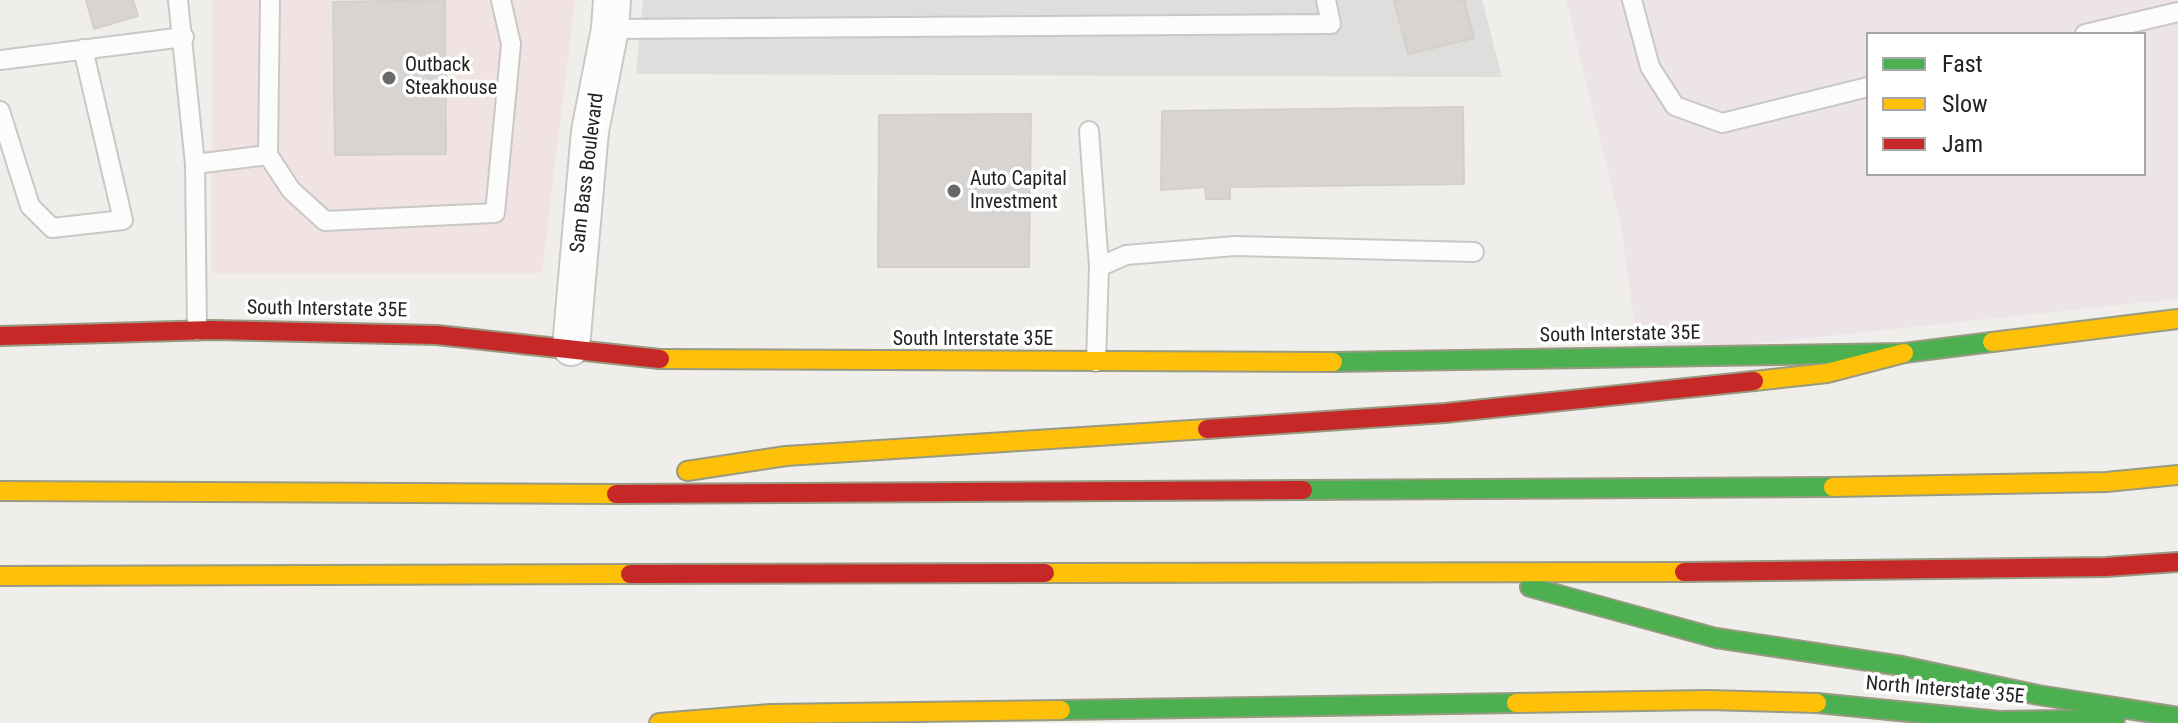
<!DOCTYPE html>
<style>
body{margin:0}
#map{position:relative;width:2178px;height:723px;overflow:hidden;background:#f0eeeb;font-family:"Roboto Condensed",sans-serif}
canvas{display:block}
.legend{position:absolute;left:1866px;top:32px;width:280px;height:144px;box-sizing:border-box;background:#fff;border:2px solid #a7a7a7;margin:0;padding:10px 14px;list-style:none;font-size:24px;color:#222}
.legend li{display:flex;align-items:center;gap:16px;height:40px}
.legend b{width:40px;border:2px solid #a7a7a7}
</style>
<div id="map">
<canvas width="2178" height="723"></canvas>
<ul class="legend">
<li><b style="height:10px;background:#4caf50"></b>Fast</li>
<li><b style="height:10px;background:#ffc107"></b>Slow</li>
<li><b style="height:10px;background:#c62828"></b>Jam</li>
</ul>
</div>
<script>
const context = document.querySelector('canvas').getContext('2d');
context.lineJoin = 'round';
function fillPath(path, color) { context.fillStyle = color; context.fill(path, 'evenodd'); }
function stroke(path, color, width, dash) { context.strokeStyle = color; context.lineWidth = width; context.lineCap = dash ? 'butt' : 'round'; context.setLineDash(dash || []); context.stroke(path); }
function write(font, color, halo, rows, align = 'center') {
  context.font = font + ' "Roboto Condensed",sans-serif'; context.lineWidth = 7; context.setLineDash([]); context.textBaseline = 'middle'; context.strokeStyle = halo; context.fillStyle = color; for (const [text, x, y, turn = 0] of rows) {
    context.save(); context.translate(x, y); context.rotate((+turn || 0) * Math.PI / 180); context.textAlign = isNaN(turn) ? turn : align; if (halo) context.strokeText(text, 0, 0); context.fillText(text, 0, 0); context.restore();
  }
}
fillPath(new Path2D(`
 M643,0H1482L1502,77L636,74Z`), '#dfdedc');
fillPath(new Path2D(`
 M212,0H575L542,273H211Z`), '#f1e3e1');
fillPath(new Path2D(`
 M1566,0H2178V299L1639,356L1621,227ZM1868,34H2144V174H1868Z`), '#ede4e9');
const building = new Path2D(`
 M86,0H133L138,16L94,29Z
 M445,0L446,154L335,155L333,2Z
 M1394,0H1464L1474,38L1408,54Z
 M1463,107L1464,184L1230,187V199H1206L1205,187L1161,190L1162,111Z
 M1031,114L1029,267H878L879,115Z`);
fillPath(building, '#d7d4d2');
stroke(building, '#d3d0cc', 2);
const lane = new Path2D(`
 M178,0L195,164
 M1632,0L1650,67L1675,106L1722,123L1868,87
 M610,29L1331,24L1326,0
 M2085,34L2178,12
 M0,60L184,37
 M0,111L30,206L52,228L123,220L83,49
 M1089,131L1099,267
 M268,155L291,190L325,221L495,213L511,44L501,0
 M197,331L195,164L268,155L270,0
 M1096,362L1099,267L1126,255L1235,246L1474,252`);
const street = new Path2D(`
 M571,347L590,131L610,29L612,0`);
const fast = new Path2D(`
 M1333,362L1904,353L1992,342
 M1303,490L1833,487
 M1530,587L1716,638L1902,666L2038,695L2178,717
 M1817,703L2000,721L2115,719
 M1061,710L1516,703`);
const slow = new Path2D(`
 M1992,342L2178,319
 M660,359L1333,362
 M1754,381L1827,373L1904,353
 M687,471L786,456L1207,429
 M1833,487L2106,482L2178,475
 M0,491L616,494
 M1045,573L1684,572
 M0,576L630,574
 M1516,703L1708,700L1817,703
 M659,723L770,714L1061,710`);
const jam = new Path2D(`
 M0,336L213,330L437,335L660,359
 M1207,429L1445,413L1754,381
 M616,494L1303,490
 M1684,572L2106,567L2178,562
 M630,574L1045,573`);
stroke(lane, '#c9c8c7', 22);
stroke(street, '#c9c8c7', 40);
stroke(fast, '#999a82', 22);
stroke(slow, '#999a82', 22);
stroke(jam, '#999a82', 22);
stroke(lane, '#fdfcfc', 18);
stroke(street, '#fdfcfc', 36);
stroke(fast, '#4caf50', 18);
stroke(slow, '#ffc107', 18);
stroke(jam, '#c62828', 18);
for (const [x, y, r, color] of [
 [389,78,8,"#6a6968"],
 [954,191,8,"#6a6968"]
]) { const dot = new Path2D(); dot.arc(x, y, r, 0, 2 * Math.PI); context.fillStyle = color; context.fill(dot); stroke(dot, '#fff', 3); }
write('20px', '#222', '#fff', [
 ["Outback",405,66],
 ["Steakhouse",405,89],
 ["Auto Capital",970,180],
 ["Investment",970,203]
], 'left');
write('20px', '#222', '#fff', [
 ["Sam Bass Boulevard",588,173,-83],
 ["South Interstate 35E",327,310,1],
 ["South Interstate 35E",1620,335,-1],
 ["South Interstate 35E",973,340],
 ["North Interstate 35E",1945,691,5]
]);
</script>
